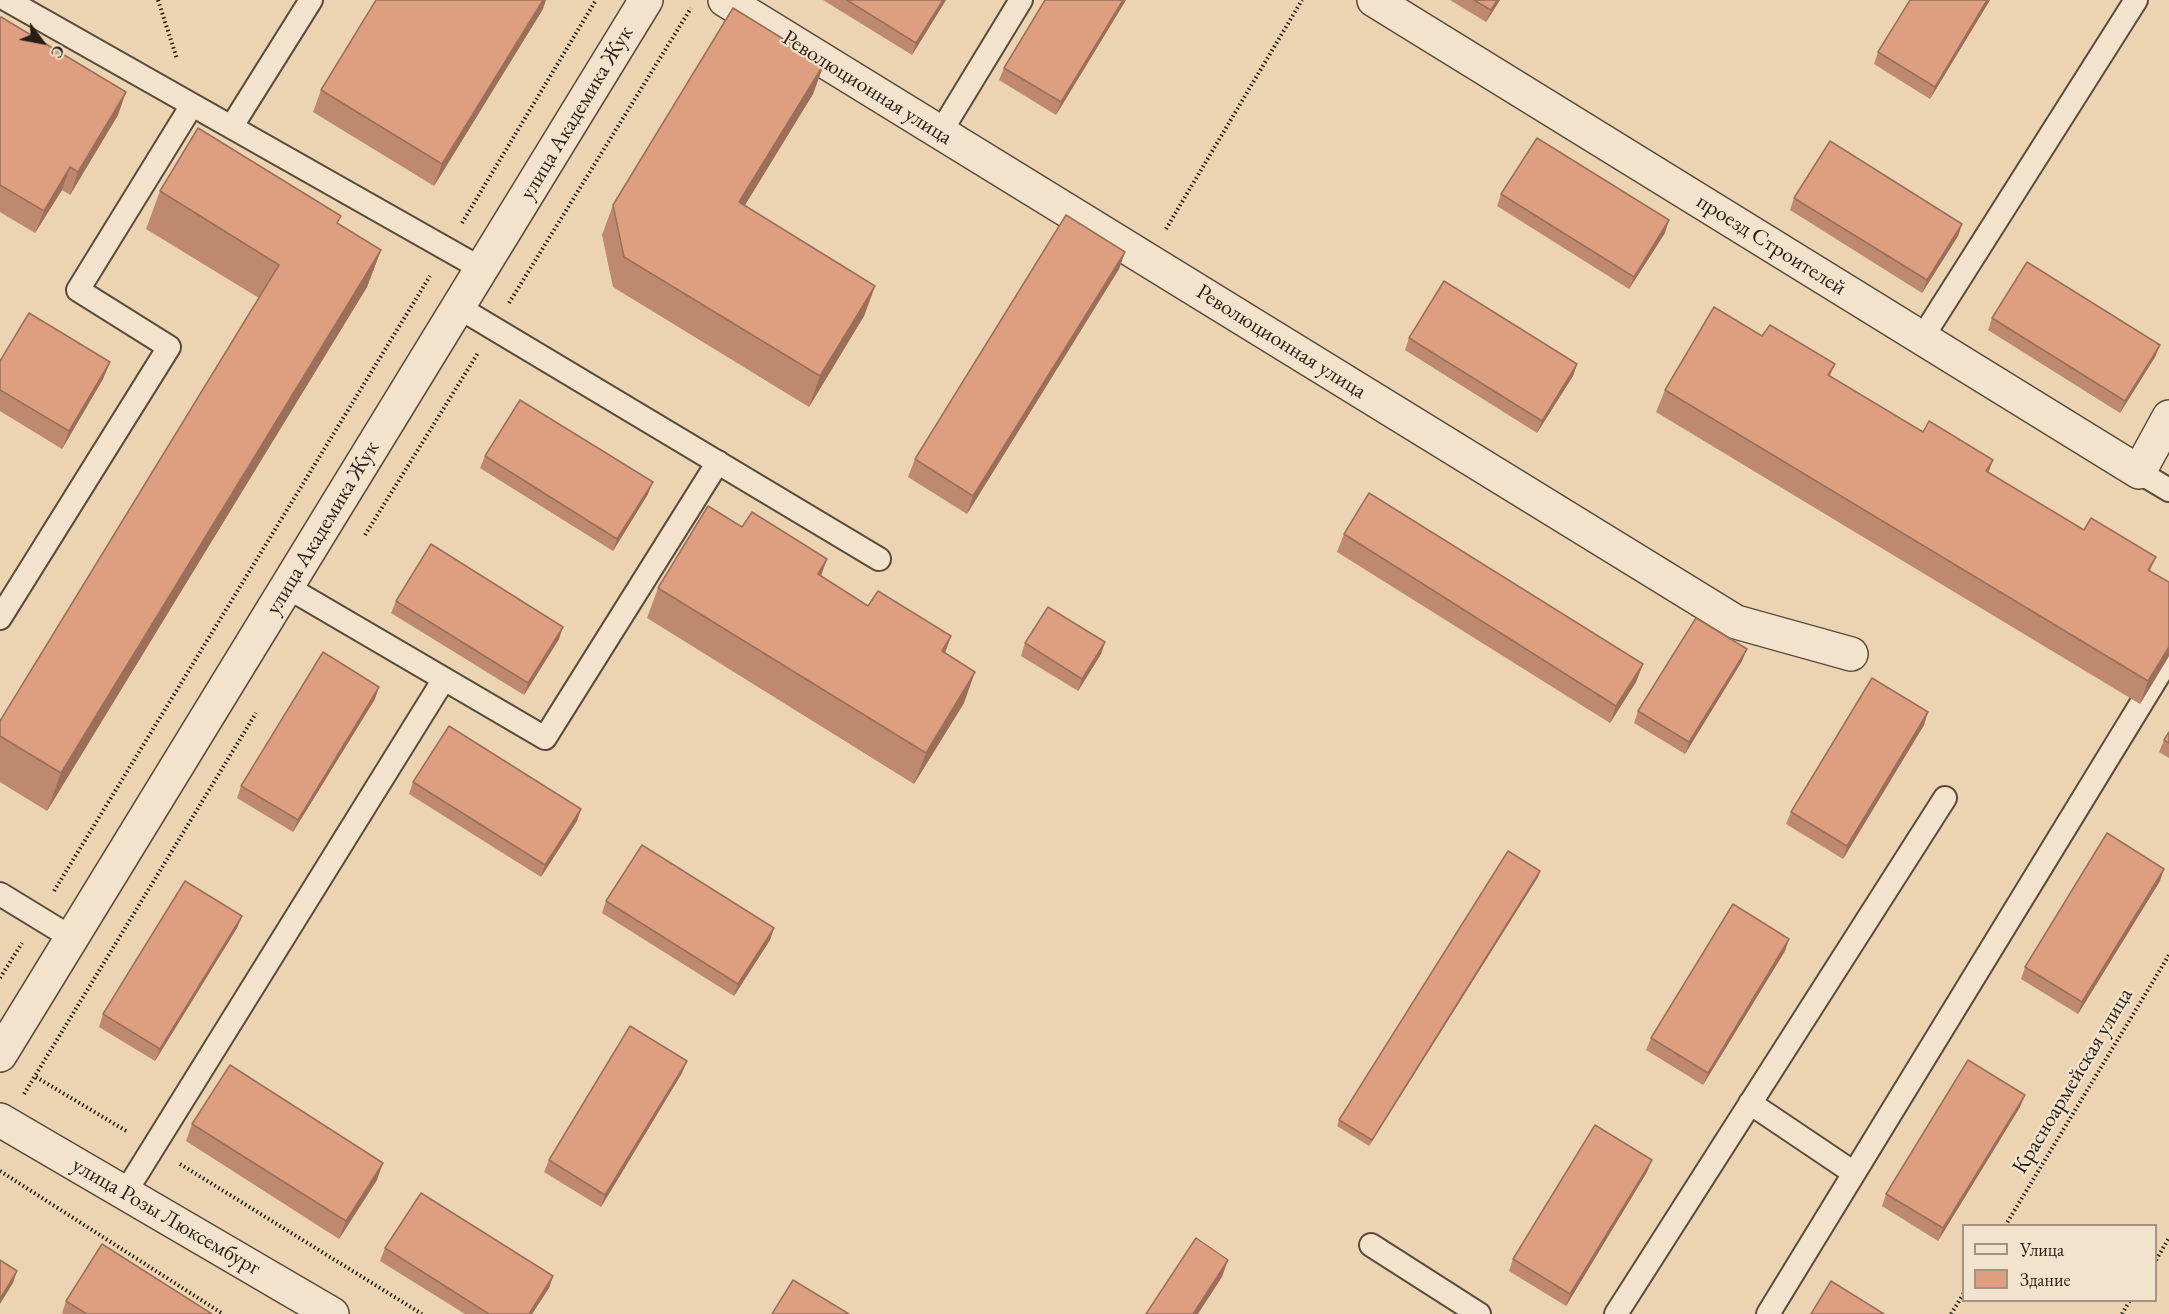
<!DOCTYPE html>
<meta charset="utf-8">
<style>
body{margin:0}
#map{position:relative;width:2169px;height:1314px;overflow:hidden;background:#ecd4b2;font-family:"EB Garamond",serif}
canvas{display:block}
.legend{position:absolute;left:1962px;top:1224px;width:195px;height:78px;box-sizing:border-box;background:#f3e3cd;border:2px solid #a29583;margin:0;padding:8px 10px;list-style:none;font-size:18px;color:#281f15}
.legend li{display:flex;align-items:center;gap:12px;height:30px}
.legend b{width:30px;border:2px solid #a29583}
.north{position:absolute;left:12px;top:12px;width:60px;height:60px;-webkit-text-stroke:4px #f3e3cd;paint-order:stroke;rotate:122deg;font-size:16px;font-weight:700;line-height:24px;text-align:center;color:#281f15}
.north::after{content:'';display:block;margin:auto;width:21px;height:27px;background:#281f15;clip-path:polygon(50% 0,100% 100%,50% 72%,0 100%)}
</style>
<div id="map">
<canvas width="2169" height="1314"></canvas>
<ul class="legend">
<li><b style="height:8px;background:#f3e3cd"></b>Улица</li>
<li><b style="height:16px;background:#dd9f80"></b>Здание</li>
</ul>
<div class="north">С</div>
</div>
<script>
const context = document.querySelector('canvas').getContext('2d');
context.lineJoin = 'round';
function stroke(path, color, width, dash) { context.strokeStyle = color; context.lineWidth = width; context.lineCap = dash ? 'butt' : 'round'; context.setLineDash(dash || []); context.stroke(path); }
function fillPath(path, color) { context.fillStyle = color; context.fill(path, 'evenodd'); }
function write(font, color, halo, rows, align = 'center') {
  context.font = font + ' "EB Garamond",serif'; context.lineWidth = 4.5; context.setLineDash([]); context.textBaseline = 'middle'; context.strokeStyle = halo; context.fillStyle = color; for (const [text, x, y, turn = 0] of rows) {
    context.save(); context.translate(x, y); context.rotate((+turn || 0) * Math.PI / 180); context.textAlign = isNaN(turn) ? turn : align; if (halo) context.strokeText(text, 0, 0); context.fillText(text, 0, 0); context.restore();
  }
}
const service = new Path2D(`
 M7,0L482,269
 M232,126L311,0
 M940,133L1021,0
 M458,307L879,559
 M1922,338L2136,0
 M2139,472L2169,490
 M287,587L545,738L718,462
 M0,618L169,347L78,290L192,105
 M0,894L72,938
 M1750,1103L1854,1173
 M125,1193L444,679
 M1371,1245L1479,1314
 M1616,1314L1945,798
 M1768,1314L2169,658`);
const minor = new Path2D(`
 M725,0L1736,622L1851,654
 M1374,0L2139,472L2169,417
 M0,1120L332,1314`);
const tertiary = new Path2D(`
 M0,1055L646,0`);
stroke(service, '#594c3c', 26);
stroke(minor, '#594c3c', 36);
stroke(tertiary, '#594c3c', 36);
stroke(new Path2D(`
 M158,0L177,59
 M462,223L596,0
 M1166,229L1302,0
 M509,303L691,8
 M365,535L478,353
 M54,891L430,276
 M0,978L22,943
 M36,1077L128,1132
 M24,1094L256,713
 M180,1164L422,1314
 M0,1171L223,1314
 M2005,1226L2169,955
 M2156,1260L2169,1238
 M1951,1314L1964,1293
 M2122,1314L2130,1300`), '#281f15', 4, [1.5, 3]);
stroke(service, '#f3e3cd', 22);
stroke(minor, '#f3e3cd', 33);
stroke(tertiary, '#f3e3cd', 33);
fillPath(new Path2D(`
 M823,0H946L912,55Z
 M1126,0L1056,115L999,80L1004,68Z
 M1450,0H1500L1486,22Z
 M1990,0L1930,99L1874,64L1878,52Z
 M543,9L434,186L313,112L321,90Z
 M0,18L118,115L70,195L62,190L35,233L0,212Z
 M824,64L813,94L744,206L875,286L864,316L809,407L613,287L602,235L613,205Z
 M160,191L338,224L381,250L367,287L47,811L0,782V721L259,298L146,229Z
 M1501,194L1665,233L1629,289L1497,206Z
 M1794,198L1962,224L1958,236L1922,293L1790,210Z
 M1125,252L1119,269L967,514L908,477L915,459Z
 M1992,318L2160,345L2155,357L2120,413L1988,330Z
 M1762,336L1835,364L1830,376L2084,530L2156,557L2150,571L2169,656L2140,704L1656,412L1665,390Z
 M1409,338L1577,364L1573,376L1537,433L1405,350Z
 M0,361L110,362L103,379L62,449L0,411Z
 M485,456L648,494L613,551L480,468Z
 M1344,534L1643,664L1636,682L1610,723L1337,552Z
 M821,576L868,606L951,636L945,653L964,703L914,784L647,618L658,588Z
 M396,601L559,639L524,695L391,613Z
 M1105,642L1101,654L1078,691L1021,656L1025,643Z
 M1742,661L1685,754L1634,723L1638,711Z
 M375,699L293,832L237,798L241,786Z
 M1924,725L1843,859L1786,824L1791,812Z
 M2169,732V758L2159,752L2164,740Z
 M413,782L581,809L577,821L541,877L409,794Z
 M1540,871L1538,877L1369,1146L1337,1126L1339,1120Z
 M2160,881L2078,1014L2021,979L2025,967Z
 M606,901L774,928L770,940L734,996L602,913Z
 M242,916L237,928L155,1061L99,1027L103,1014Z
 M1785,951L1703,1085L1646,1050L1651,1038Z
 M682,1073L601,1207L544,1172L549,1160Z
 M2020,1107L1938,1241L1882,1206L1886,1194Z
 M192,1124L377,1180L339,1239L186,1141Z
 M1647,1172L1566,1306L1509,1271L1513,1259Z
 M385,1248L553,1276L549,1288L532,1314H465L380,1261Z
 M66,1301L212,1314H64L62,1313Z`), '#be896e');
fillPath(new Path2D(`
 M543,0H546L543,9L434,186L442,164Z
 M943,0H946L912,55L916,43Z
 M1123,0H1126L1056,115L1061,102Z
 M1497,0H1500L1486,22L1491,10Z
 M1987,0H1990L1930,99L1935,87Z
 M824,64L813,94L728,233L739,202Z
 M126,92L118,115L70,195L78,172Z
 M70,167L62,190L35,233L44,211Z
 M1669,220L1665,233L1629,289L1634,277Z
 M1962,224L1958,236L1922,293L1927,280Z
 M381,250L367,287L47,811L61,773Z
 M1125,252L1119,269L967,514L973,496Z
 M875,286L864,316L809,407L820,376Z
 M2160,345L2155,357L2120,413L2125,401Z
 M110,362L103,379L62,449L69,431Z
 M1577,364L1573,376L1537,433L1542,421Z
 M1993,460L1985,482L1986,471Z
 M653,482L648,494L613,551L617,539Z
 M827,559L816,590L818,574Z
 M563,627L559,639L524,695L528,683Z
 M951,636L940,666L942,651Z
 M1105,642L1101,654L1078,691L1082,679Z
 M2169,647V656L2140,704L2148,681Z
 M1747,649L1742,661L1685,754L1689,742Z
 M1643,664L1636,682L1610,723L1616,706Z
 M975,672L964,703L914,784L926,753Z
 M379,687L375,699L293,832L298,820Z
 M1928,712L1924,725L1843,859L1847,846Z
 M581,809L577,821L541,877L545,865Z
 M2164,869L2160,881L2078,1014L2082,1002Z
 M1540,871L1538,877L1369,1146L1372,1140Z
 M242,916L237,928L155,1061L160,1049Z
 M774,928L770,940L734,996L738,984Z
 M1789,939L1785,951L1703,1085L1708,1073Z
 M687,1061L682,1073L601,1207L605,1195Z
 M2025,1095L2020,1107L1938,1241L1943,1228Z
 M1652,1160L1647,1172L1566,1306L1570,1294Z
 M383,1163L377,1180L339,1239L346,1221Z
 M1228,1260L1222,1277L1198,1314H1193Z
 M17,1271L13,1283L0,1304V1299Z
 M553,1276L549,1288L532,1314H529Z`), '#9b6f5a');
const building = new Path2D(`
 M376,0H543L442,164L321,90Z
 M847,0H943L916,43Z
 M1045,0H1123L1061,102L1004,68Z
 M1474,0H1497L1491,10Z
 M1910,0H1987L1935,87L1878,52Z
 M733,8L824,64L739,202L875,286L820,376L624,257L613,205Z
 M1,17L126,92L78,172L70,167L44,211L0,185V18Z
 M198,128L341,216L337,223L381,250L61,773L0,736V721L279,265L160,191Z
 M1537,138L1669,220L1634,277L1501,194Z
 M1830,141L1962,224L1927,280L1794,198Z
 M1066,215L1125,252L973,496L915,459Z
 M2027,262L2160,345L2125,401L1992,318Z
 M1444,281L1577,364L1542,421L1409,338Z
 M1714,307L1762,336L1770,325L1835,364L1828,375L1923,432L1929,421L1993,460L1986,471L2084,530L2091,518L2156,557L2148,570L2169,582V647L2148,681L1665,390Z
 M29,313L110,362L69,431L0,390V361Z
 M520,400L653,482L617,539L485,456Z
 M1369,493L1643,664L1616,706L1344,534Z
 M708,506L742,527L752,512L827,559L818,574L868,606L878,591L951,636L942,651L975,672L926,753L658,588Z
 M431,544L563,627L528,683L396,601Z
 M1048,607L1105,642L1082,679L1025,643Z
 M1696,618L1747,649L1689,742L1638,711Z
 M323,652L379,687L298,820L241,786Z
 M1872,678L1928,712L1847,846L1791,812Z
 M449,726L581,809L545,865L413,782Z
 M2169,732V743L2164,740Z
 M2107,833L2164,869L2082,1002L2025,967Z
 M642,845L774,928L738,984L606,901Z
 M1508,851L1540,871L1372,1140L1339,1120Z
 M185,881L242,916L160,1049L103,1014Z
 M1733,904L1789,939L1708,1073L1651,1038Z
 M630,1026L687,1061L605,1195L549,1160Z
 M1968,1060L2025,1095L1943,1228L1886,1194Z
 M230,1065L383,1163L346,1221L192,1124Z
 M1595,1125L1652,1160L1570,1294L1513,1259Z
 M421,1193L553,1276L529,1314H489L385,1248Z
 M1196,1238L1228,1260L1193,1314H1146Z
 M102,1244L212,1314H87L66,1301Z
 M0,1260L17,1271L0,1299Z
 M793,1280L849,1314H772Z
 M1831,1281L1884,1314H1811Z`);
fillPath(building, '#dd9f80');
stroke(building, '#9b6f5a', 1.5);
write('22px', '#281f15', '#f3e3cd', [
 ["Революционная улица",867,88,32],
 ["улица Академика Жук",577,113,-59],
 ["проезд Строителей",1771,245,32],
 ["Революционная улица",1281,342,32],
 ["улица Академика Жук",323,528,-59],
 ["Красноармейская улица",2073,1081,-59],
 ["улица Розы Люксембург",166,1217,30]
]);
</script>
